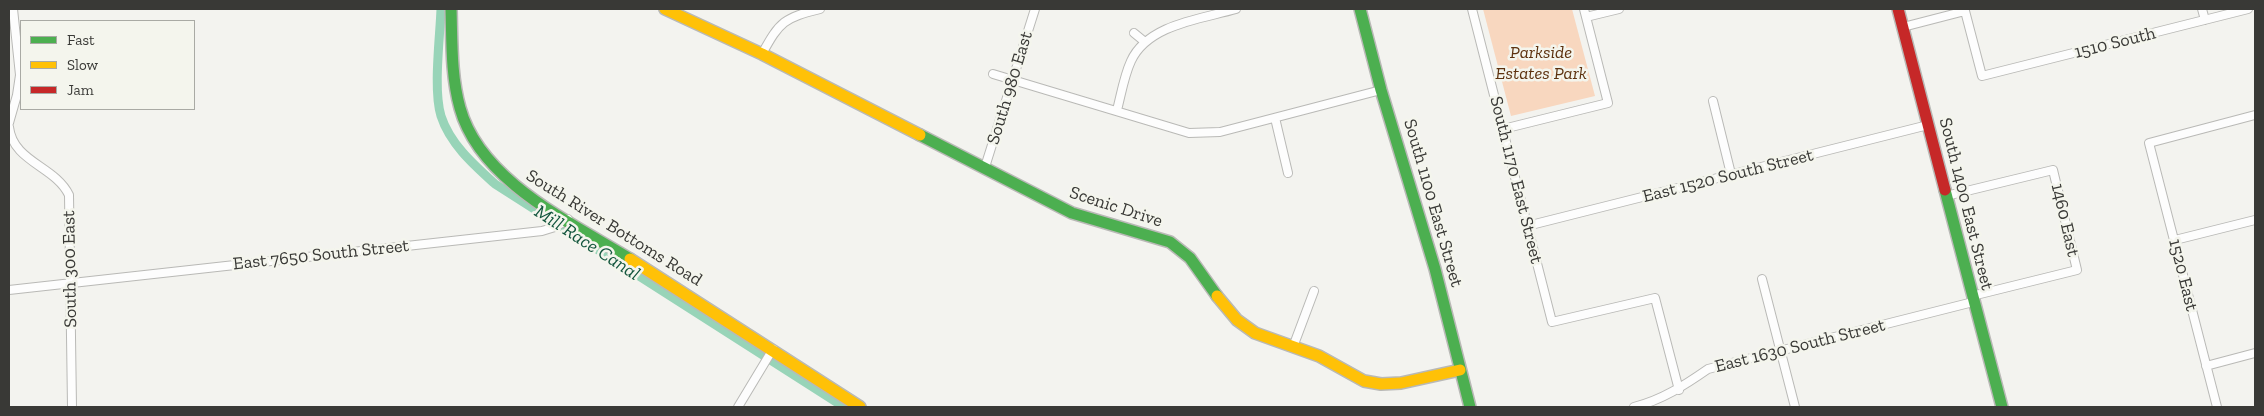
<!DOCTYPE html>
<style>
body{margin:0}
#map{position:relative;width:2264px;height:416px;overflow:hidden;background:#f3f3ef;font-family:"Zilla Slab",serif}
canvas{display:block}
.frame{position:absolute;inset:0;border:10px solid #393936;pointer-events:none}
.legend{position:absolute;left:20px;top:20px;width:175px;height:90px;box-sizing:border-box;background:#f4f5ed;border:1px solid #a9aaa4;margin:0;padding:6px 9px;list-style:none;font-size:15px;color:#393936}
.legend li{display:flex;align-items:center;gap:10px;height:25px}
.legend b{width:25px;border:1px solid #a9aaa4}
</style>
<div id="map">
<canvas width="2264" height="416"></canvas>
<div class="frame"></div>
<ul class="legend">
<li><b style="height:6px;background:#4caf50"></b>Fast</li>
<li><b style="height:6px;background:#ffc107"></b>Slow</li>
<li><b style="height:6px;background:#c62828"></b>Jam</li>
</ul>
</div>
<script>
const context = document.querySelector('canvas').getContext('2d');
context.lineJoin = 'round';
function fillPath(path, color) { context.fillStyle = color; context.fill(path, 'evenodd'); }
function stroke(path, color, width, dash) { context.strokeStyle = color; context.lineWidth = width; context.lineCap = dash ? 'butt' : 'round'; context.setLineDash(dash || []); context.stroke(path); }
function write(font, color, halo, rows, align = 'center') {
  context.font = font + ' "Zilla Slab",serif'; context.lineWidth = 5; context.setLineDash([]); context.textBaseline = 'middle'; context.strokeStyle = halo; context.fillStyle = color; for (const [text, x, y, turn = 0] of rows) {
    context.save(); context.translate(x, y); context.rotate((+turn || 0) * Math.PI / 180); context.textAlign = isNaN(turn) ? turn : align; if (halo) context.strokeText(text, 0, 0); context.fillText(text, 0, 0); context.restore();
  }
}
fillPath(new Path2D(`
 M1483,9H1572L1595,96L1511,116Z`), '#f8d7bf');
stroke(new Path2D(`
 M441,9C440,38 433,90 441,116C450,144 474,165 495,184L844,407`), '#98d4b8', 9);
const street = new Path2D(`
 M1472,9L1552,322L1655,298L1679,390
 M2202,9L2205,20
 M1586,17L1619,9
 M1903,27L1965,11L1982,76L2248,9
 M1134,33L1145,42
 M762,54C780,21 784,18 820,9
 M993,74L1189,133L1220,132L1381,90
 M1713,101L1731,174
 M1117,110C1121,95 1124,76 1131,61C1148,24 1202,19 1236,9
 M1275,118L1288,173
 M9,123L17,95L20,75L13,9
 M9,127C13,162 55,166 69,195L72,407
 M1503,129L1608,103L1584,9
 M985,167L1035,9
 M1946,196L2053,170L2077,270L1972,296
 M1527,226L1928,125
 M2175,240L2255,220
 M1762,279L1795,407
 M9,290L542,231L555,227L568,219
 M1293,347L1314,291
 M2206,366L2255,353
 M738,407L773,349
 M1634,407C1662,400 1685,385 1708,369L1973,302
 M2217,407L2149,143L2255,115`);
const fast = new Path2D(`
 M451,9C452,42 451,76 460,108C480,181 570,222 630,259
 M1360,9L1381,90L1435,269L1470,407
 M920,135L1072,213L1170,242L1190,258L1217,296
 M1945,190L2002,407`);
const slow = new Path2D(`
 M665,9L762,54L920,135
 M630,259L860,407
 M1217,296L1237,320L1255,333L1319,356L1364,381L1381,384L1401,383L1460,370`);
const jam = new Path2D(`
 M1898,9L1945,190`);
stroke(street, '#b9b9b6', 10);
stroke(fast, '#b9b9b6', 14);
stroke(slow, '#b9b9b6', 14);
stroke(jam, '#b9b9b6', 14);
stroke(street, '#fdfdfd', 8);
stroke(fast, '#4caf50', 11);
stroke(slow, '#ffc107', 11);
stroke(jam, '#c62828', 11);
write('18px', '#393936', '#f4f5ed', [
 ["1510 South",2115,43,-14],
 ["South 980 East",1010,88,-73],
 ["East 1520 South Street",1728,176,-14],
 ["South 1170 East Street",1516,180,76],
 ["South 1100 East Street",1433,203,74],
 ["South 1400 East Street",1966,204,76],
 ["Scenic Drive",1116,207,18],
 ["1460 East",2065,220,77],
 ["South River Bottoms Road",614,228,32],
 ["East 7650 South Street",321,255,-6],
 ["South 300 East",70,269,-91],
 ["1520 East",2183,275,76],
 ["East 1630 South Street",1800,346,-14]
]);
write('italic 18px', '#5d320f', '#f4f5ed', [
 ["Parkside",1541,53],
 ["Estates Park",1541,74]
]);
write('italic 19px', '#12553d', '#f4f5ed', [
 ["Mill Race Canal",587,243,33]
]);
</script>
